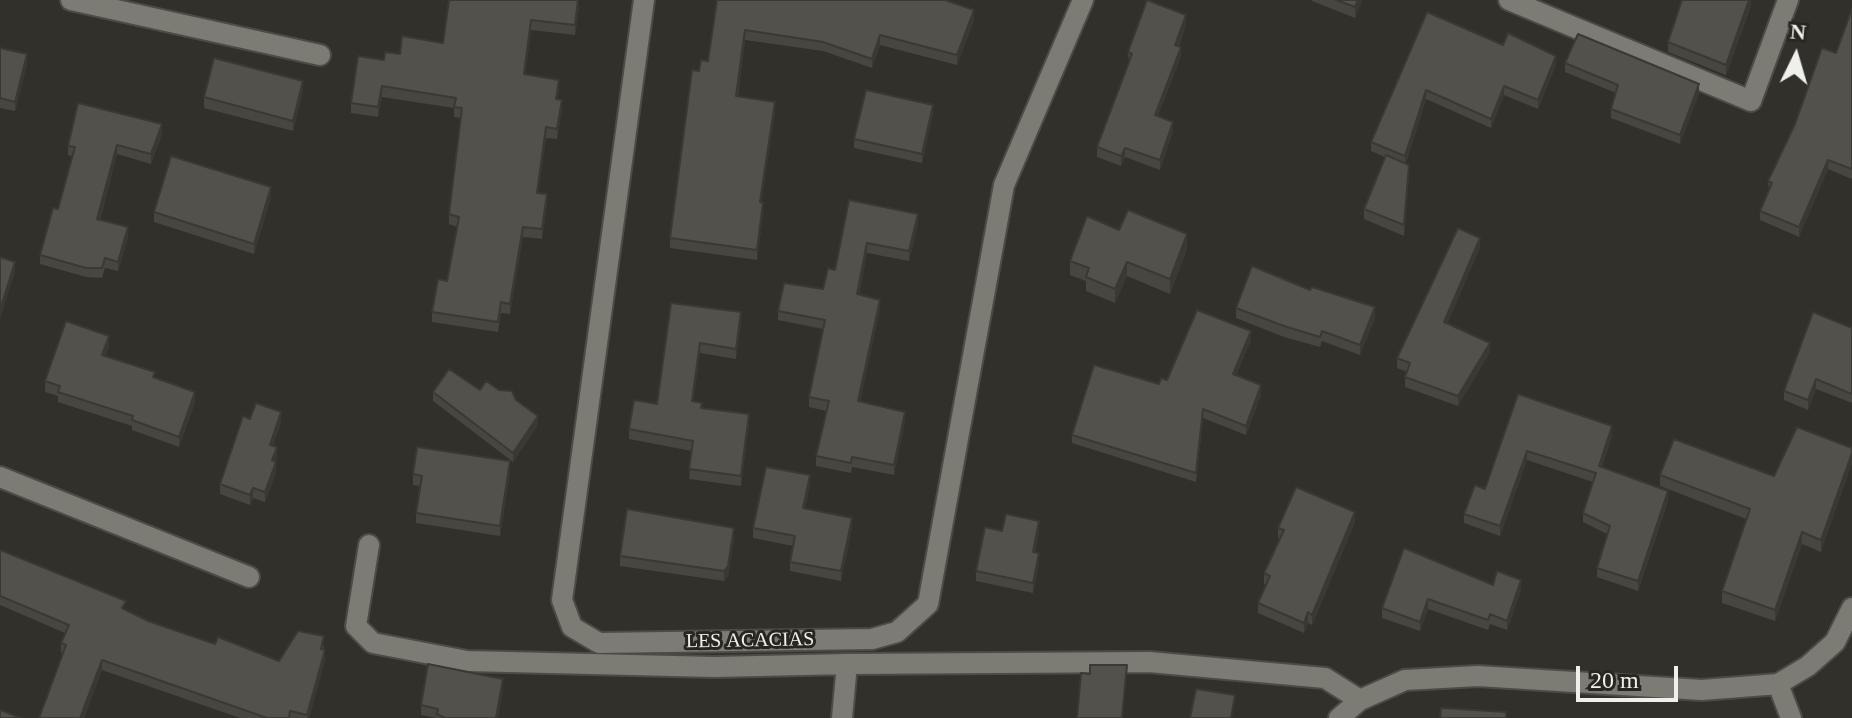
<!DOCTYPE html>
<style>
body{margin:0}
#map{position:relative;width:1852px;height:718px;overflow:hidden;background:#31302a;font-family:"Times New Roman",serif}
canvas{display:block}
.north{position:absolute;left:1756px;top:16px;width:80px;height:80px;-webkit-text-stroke:6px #282620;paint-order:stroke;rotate:5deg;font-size:22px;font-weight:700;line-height:32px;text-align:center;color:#efefeb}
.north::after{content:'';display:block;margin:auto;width:28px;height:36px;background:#efefeb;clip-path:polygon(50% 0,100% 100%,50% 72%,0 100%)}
.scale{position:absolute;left:1576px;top:666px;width:102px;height:36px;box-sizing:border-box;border:4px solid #efefeb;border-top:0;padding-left:10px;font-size:24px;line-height:28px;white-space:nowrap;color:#efefeb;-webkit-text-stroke:6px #282620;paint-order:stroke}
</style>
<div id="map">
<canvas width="1852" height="718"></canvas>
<div class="north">N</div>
<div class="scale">20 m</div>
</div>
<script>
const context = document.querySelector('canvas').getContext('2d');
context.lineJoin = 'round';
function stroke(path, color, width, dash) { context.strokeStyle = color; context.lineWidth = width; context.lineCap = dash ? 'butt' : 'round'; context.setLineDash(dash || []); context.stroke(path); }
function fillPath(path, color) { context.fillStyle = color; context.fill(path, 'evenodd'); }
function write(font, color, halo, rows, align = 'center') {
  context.font = font + ' "Times New Roman",serif'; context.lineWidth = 6; context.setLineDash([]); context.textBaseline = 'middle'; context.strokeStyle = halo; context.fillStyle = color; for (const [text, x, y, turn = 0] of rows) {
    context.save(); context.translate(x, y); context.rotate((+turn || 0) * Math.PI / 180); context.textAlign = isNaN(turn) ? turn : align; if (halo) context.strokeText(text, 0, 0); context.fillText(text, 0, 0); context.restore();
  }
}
const minor = new Path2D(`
 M71,0L320,55
 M644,0L562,600L572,627L599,643L872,639L897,632L928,604L1004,185L1083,0
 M1509,0L1751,101L1788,0
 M0,477L249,577
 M369,545L356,626L373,643L467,661L714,667L847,664
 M1778,684L1791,718
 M842,718L847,664L1149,662L1325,678L1360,700
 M1339,718L1360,700L1405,680L1478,676L1702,690L1778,684L1808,666L1835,642L1852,608`);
stroke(minor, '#4c4c47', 24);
stroke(minor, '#7c7b74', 20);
fillPath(new Path2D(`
 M717,0L974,20L957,65L880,45L872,68L823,51L745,40L738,96L775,111L761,203L763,213L757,260L670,248V238L699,71L708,61Z
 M1312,0H1362L1355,18L1312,1Z
 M1751,0V6L1726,75L1668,52V42Z
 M579,7L575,35L531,30L525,75L559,90L557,99L562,110L557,139L546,138L538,193L547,205L542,239L523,237L510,314L501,313L498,332L432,322V312L447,281L457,227L449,224V214L461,118L454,117V108L382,97L378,117L351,113V103L384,60L400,54Z
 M1852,9V179L1828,169L1799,237L1760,220V211L1769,191L1768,181L1836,53Z
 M1427,12L1503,45L1556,65L1538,109L1504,95L1491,128L1426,99L1406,163L1409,175L1404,236L1364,219V209L1385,157L1371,151V142Z
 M1186,25L1179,46L1181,56L1158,116L1173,131L1160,170L1125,157L1121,166L1097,157V147L1129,62L1128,52Z
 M0,48L27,64L15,111L0,108Z
 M1565,63L1699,93L1680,144L1611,118V109L1616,93L1565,72Z
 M303,91L293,131L204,108V97Z
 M933,114L922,163L854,148V139Z
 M162,134L151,164L117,154L100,220L128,237L118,271L105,268L102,278L86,277L40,264V255L58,209L72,156L68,155V146Z
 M271,197L254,254L154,222V212Z
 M849,200L918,224L909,261L867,253L859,295L880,309L860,402L905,421L894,475L852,467L851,473L816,466V456L826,411L809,407V397L823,329L778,320V311L823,289L835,270Z
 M1119,230L1187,249L1170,294L1127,276L1115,303L1086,291V281L1070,275V261Z
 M1480,248L1447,323L1490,352L1458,406L1405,387V377L1407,372L1397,368V358Z
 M671,303L741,322L736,359L700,353L693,402L702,408L749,424L741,486L689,479L692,451L629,439V429L657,404Z
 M1236,308L1375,318L1360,355L1322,341L1320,347L1284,337L1236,318Z
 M1852,328V403L1816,389L1808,410L1784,400V391Z
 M1251,340L1236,376L1261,394L1246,435L1203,418L1196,482L1072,443V435L1159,384Z
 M109,347L105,356L155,378L195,402L179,447L132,430V426L58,402V396L45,392V381Z
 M480,390L516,400L538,425L513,462L433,401V392Z
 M1518,394L1612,435L1602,467L1668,501L1638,591L1597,577V568L1607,534L1583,522V513L1593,482L1527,460L1500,536L1464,523V514L1485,489Z
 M250,419L281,422L273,446L277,457L275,462L276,473L265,502L253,498L250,505L220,494V484Z
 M1852,448L1821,552L1802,544L1775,621L1722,603V591L1746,519L1660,486V475L1774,476Z
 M510,472L500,536L416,523V513L420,486L413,485V474Z
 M810,485L805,508L852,528L841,581L790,571V562L793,546L753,538V528Z
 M1355,522L1312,625L1308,623L1304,633L1258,613V603L1266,585L1264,584V573L1280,539L1278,538V528Z
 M1002,531H1039L1035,552L1039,563L1033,593L976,581V571Z
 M734,538L728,576L724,581L620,566V556Z
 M0,550L148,621L215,644L279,661L324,645L323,650L325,660L309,718H240L102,670L84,718H39L63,654L61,653V643L65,633L0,605Z
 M1493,585L1521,590L1507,630L1490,624L1488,630L1428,609L1420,631L1382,618V608Z
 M503,688L498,718H436L421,715V705Z`), '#474640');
fillPath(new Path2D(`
 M579,0V7L575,35V25Z
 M1358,0H1362L1355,18V7Z
 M1749,0H1751V6L1726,75V65Z
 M974,10V20L957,65V55Z
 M1186,15V25L1175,55V45Z
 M531,20V30L524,85V74Z
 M745,30V40L736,106V96Z
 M880,35V45L872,68V59Z
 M1181,47V56L1155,124V115Z
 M27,54V64L15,111V102Z
 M1556,56V65L1538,109V100Z
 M303,81V91L293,131V121Z
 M1699,84V93L1680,144V135Z
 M382,86V97L378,117V107Z
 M1504,86V95L1491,128V119Z
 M1426,90V99L1405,165V156Z
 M562,100V110L557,139V129Z
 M775,102V111L760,212V202Z
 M933,105V114L922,163V154Z
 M1173,122V131L1160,170V160Z
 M162,124V134L151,164V154Z
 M546,127V138L537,203V193Z
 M117,145V154L97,229V219Z
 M1125,148V157L1121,166V156Z
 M1828,160V169L1799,237V227Z
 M1409,165V175L1404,236V225Z
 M271,187V197L254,254V244Z
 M547,194V205L542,239V229Z
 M763,203V213L757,260V250Z
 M918,214V224L909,261V251Z
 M128,227V237L118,271V262Z
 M523,227V237L510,314V304Z
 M1187,234V249L1170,294V279Z
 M1480,238V248L1444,332V322Z
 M867,243V253L857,304V294Z
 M15,262V272L0,319V310Z
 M1127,262V276L1115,303V289Z
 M880,300V309L858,411V401Z
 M1375,307V318L1360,355V345Z
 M741,312V322L736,359V349Z
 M1251,331V340L1233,383V374Z
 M109,336V347L102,365V355Z
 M700,343V353L692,411V401Z
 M1490,343V352L1458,406V396Z
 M1816,379V389L1808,410V400Z
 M1261,385V394L1246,435V426Z
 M195,392V402L179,447V437Z
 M281,412V422L270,455V445Z
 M905,412V421L894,475V465Z
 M749,414V424L741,486V476Z
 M538,416V425L513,462V453Z
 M1612,426V435L1599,475V466Z
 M277,447V457L272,471V460Z
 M1527,451V460L1500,536V526Z
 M1852,453V464L1821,552V540Z
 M510,461V472L500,536V526Z
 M276,462V473L265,502V492Z
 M810,475V485L803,518V508Z
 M253,488V498L250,505V495Z
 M1668,491V501L1638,591V581Z
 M1355,512V522L1312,625V615Z
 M852,518V528L841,581V571Z
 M1039,521V531L1033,562V552Z
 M734,528V538L728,576L724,581V571Z
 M1802,532V544L1775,621V610Z
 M1039,553V563L1033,593V583Z
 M1521,580V590L1507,630V621Z
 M1428,599V609L1420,631V622Z
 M1308,612V623L1304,633V623Z
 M325,650V660L309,718H307Z
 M102,660V670L84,718H80Z
 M503,679V688L498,718H496Z`), '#3a3934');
const building = new Path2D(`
 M449,0H578L575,25L531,20L524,74L559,80L556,99L562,100L557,129L546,127L537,193L547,194L542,229L523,227L510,304L501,302L498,322L432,312L438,279L447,281L459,217L449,214L462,108L454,107L456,98L382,86L378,107L351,103L358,56L384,60L385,52L400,54L402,36L443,43Z
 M717,0H945L974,10L957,55L880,35L872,59L823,42L745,30L736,96L775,102L760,202L763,203L757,250L670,238L692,70L699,71L701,60L708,61Z
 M1147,0L1186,15L1175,45L1181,47L1155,115L1173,122L1160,160L1125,148L1121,156L1097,147L1132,54L1128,52Z
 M1336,0H1358L1355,7Z
 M1682,0H1749L1726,65L1668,42Z
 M1852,9V169L1828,160L1799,227L1760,211L1772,183L1768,181L1795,124L1822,48L1836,53Z
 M1427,12L1503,45L1508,33L1556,56L1538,100L1504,86L1491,119L1426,90L1405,156L1371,142Z
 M1578,34L1699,84L1680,135L1611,109L1618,85L1565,63Z
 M0,48L27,54L15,102L0,98Z
 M214,58L303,81L293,121L204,97Z
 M866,90L933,105L922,154L854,139Z
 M78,103L162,124L151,154L117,145L97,219L128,227L118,262L105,258L102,268H86L40,255L53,208L58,209L75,147L68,146Z
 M1386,155L1409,165L1404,225L1364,209Z
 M171,156L271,187L254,244L154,212Z
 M849,200L918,214L909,251L867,243L857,294L880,300L858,401L905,412L894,465L852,457L851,463L816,456L829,401L809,397L825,320L778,311L784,283L823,289L828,268L835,270Z
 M1128,210L1187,234L1170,279L1127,262L1115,289L1086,277L1089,268L1070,261L1087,216L1119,230Z
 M1458,228L1480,238L1444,322L1490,343L1458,396L1405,377L1410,363L1397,358Z
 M0,257L15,262L0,310Z
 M1252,266L1310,290L1312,287L1375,307L1360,345L1322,331L1320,337L1284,326L1236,308Z
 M671,303L741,312L736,349L700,343L692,401L702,403L701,408L749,414L741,476L689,469L693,441L629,429L634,400L657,404Z
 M1197,310L1251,331L1233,374L1261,385L1246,426L1203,409L1196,473L1072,435L1094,365L1159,384L1161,378L1167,380Z
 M1813,312L1852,328V394L1816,379L1808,400L1784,391Z
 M66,321L109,336L102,355L155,372L153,377L195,392L179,437L132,420L133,416L58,392L60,386L45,381Z
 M449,369L480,390L486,381L499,390L512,391L516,400L538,416L513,453L433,392Z
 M1518,394L1612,426L1599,466L1668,491L1638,581L1597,568L1610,526L1583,513L1596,473L1527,451L1500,526L1464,514L1475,485L1485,489Z
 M256,403L281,412L270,445L277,447L272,460L276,462L265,492L253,488L250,495L220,484L243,416L250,419Z
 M1797,427L1852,448V453L1821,540L1802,532L1775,610L1722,591L1750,509L1660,475L1674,439L1774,476Z
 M417,447L510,461L500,526L416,513L422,476L413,474Z
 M766,467L810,475L803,508L852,518L841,571L790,562L795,536L753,528Z
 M1296,487L1355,512L1312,615L1308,612L1304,623L1258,603L1270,576L1264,573L1284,530L1278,528Z
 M627,509L734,528L728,566L724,571L620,556Z
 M1006,514L1039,521L1033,552L1039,553L1033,583L976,571L985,527L1002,531Z
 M1404,548L1493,585L1497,571L1521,580L1507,621L1490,614L1488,620L1428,599L1420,622L1382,608Z
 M0,550L126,601L122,608L148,621L215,644L218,637L279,661L298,631L324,636L321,649L325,650L307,715L290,711L289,718H267L102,660L80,718H39L66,645L61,643L69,625L0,596Z
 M428,664L503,679L496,718H445L437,714L438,709L421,705Z
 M1090,665H1127L1122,718H1077L1081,673L1090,674Z
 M1196,689L1235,695L1231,718H1190Z
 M1441,708L1506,712V718H1440Z
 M0,710L21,718H0Z`);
fillPath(building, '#53514b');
stroke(building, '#3a3934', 2);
write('20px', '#efefeb', '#282620', [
 ["LES ACACIAS",750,641,-1]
]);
</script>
